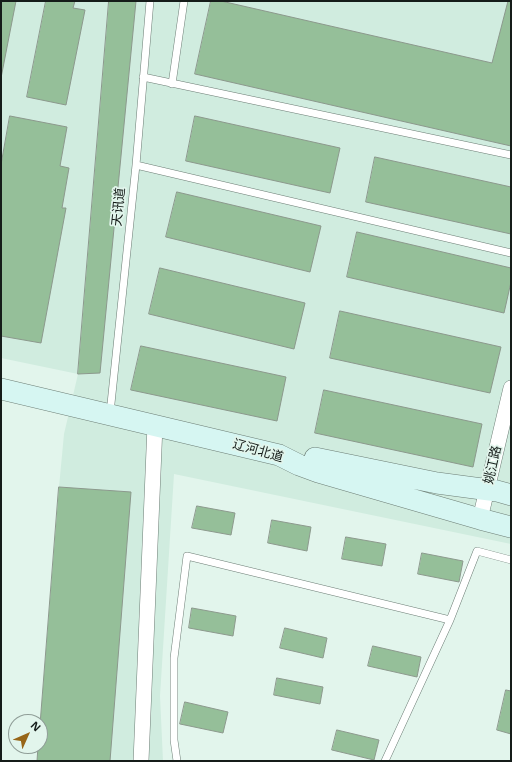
<!DOCTYPE html>
<meta charset="utf-8">
<style>
body{margin:0}
#map{position:relative;width:512px;height:762px;overflow:hidden;background:#e2f5ec;font-family:"Open Sans",sans-serif}
canvas{display:block}
.frame{position:absolute;inset:0;border:2px solid #151c19;pointer-events:none}
.north{position:absolute;left:8px;top:714px;width:40px;height:40px;box-sizing:border-box;background:#e2f5ec;border:1px solid #909e98;border-radius:50%;rotate:45deg;font-size:11px;font-weight:700;line-height:16px;text-align:center;color:#151c19}
.north::after{content:'';display:block;margin:auto;width:14px;height:18px;background:#976618;clip-path:polygon(50% 0,100% 100%,50% 72%,0 100%)}
</style>
<div id="map">
<canvas width="512" height="762"></canvas>
<div class="frame"></div>
<div class="north">N</div>
</div>
<script>
const context = document.querySelector('canvas').getContext('2d');
context.lineJoin = 'round';
function fillPath(path, color) { context.fillStyle = color; context.fill(path, 'evenodd'); }
function stroke(path, color, width, dash) { context.strokeStyle = color; context.lineWidth = width; context.lineCap = dash ? 'butt' : 'round'; context.setLineDash(dash || []); context.stroke(path); }
function write(font, color, halo, rows, align = 'center') {
  context.font = font + ' "Open Sans","Noto Sans SC",sans-serif'; context.lineWidth = 3.5; context.setLineDash([]); context.textBaseline = 'middle'; context.strokeStyle = halo; context.fillStyle = color; for (const [text, x, y, turn = 0] of rows) {
    context.save(); context.translate(x, y); context.rotate((+turn || 0) * Math.PI / 180); context.textAlign = isNaN(turn) ? turn : align; if (halo) context.strokeText(text, 0, 0); context.fillText(text, 0, 0); context.restore();
  }
}
fillPath(new Path2D(`
 M1,1H511V544L174,474L160,696L163,761H37L40,746V725L59,487L64,434L78,374L1,358Z`), '#d0ecdf');
const building = new Path2D(`
 M1,1H16L1,78Z
 M46,1H75L73,8L85,10L66,105L27,97Z
 M109,1H136L100,373L78,374Z
 M211,1H221L492,63L508,1H511V146L195,74Z
 M10,116L67,127L60,166L69,168L62,208H66L41,343L1,336V165Z
 M195,116L340,148L330,193L186,161Z
 M375,157L511,187V234L366,202Z
 M177,192L321,226L310,272L166,237Z
 M357,232L511,268V282L504,313L347,277Z
 M160,268L305,303L294,349L149,314Z
 M340,311L501,347L490,393L330,358Z
 M141,346L286,377L277,421L131,390Z
 M324,390L482,424L473,467L315,433Z
 M59,487L131,492L110,761H37L38,746H40V725Z
 M197,506L235,513L231,535L192,528Z
 M272,520L311,527L307,551L268,543Z
 M346,537L386,544L382,566L342,559Z
 M422,553L463,561L459,582L418,574Z
 M192,608L236,616L233,636L189,628Z
 M285,628L327,638L323,658L280,648Z
 M373,646L421,657L417,677L368,666Z
 M277,678L323,687L320,704L274,695Z
 M506,690L511,691V734L497,730Z
 M185,702L228,712L223,733L180,724Z
 M337,730L379,740L374,760L332,750Z`);
fillPath(building, '#95bf99');
stroke(building, '#8c998d', 1);
const lane = new Path2D(`
 M143,77L511,155
 M172,84L184,1
 M136,165L511,253
 M110,413L136,165L150,1
 M177,761L174,740V658L187,556L450,620
 M385,761L450,620L477,551L511,560`);
const street = new Path2D(`
 M480,519L511,388
 M141,761L155,425`);
const secondary = new Path2D(`
 M1,389L279,455L299,465L318,472L480,519L511,527
 M315,458L437,483L497,491L511,495`);
stroke(lane, '#6d7e76', 8);
stroke(street, '#6d7e76', 16);
stroke(secondary, '#6d7e76', 22);
stroke(lane, '#fff', 7);
stroke(street, '#fff', 15);
stroke(secondary, '#d6f6f2', 21);
write('13px', '#151c19', '#e2f5ec', [
 ["天讯道",119,207,-84],
 ["辽河北道",258,451,16],
 ["姚江路",493,465,-77]
]);
</script>
